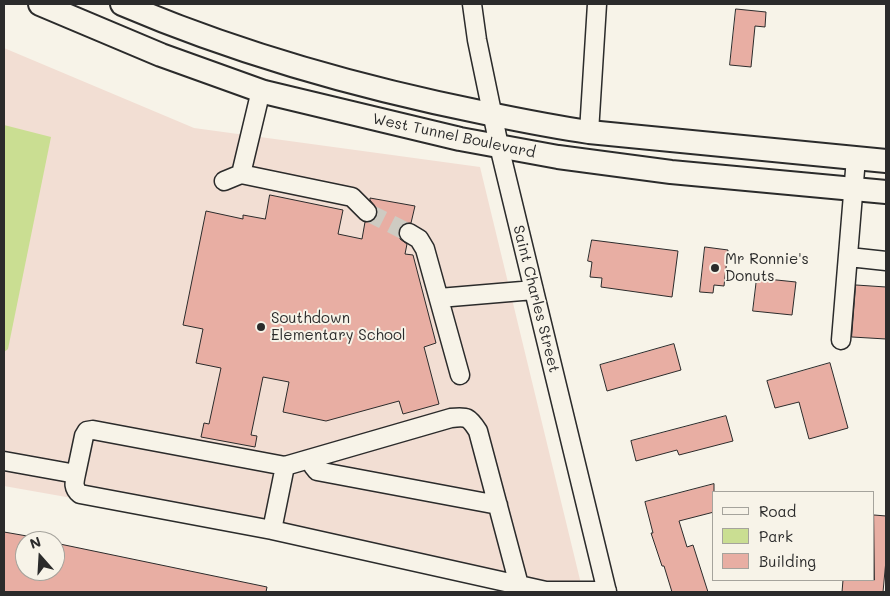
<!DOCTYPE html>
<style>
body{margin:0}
#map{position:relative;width:890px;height:596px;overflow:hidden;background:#f7f3e8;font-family:Mali,sans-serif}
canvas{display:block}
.frame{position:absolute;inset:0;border:5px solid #2b2b2b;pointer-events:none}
.legend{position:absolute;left:712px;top:491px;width:162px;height:90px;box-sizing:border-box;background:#f7f3e8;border:1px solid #a5a39c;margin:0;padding:6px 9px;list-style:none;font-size:15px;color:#2b2b2b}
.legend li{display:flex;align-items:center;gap:10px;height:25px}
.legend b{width:25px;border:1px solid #a5a39c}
.north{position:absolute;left:15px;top:531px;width:50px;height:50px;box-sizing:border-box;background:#f7f3e8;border:1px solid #a5a39c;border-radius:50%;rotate:341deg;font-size:14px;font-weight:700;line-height:20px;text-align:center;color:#2b2b2b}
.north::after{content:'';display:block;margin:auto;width:18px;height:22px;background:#2b2b2b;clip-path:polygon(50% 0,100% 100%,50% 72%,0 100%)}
</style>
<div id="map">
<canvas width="890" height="596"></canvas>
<div class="frame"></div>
<ul class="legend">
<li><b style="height:6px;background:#f7f3e8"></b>Road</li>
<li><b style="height:14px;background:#cade92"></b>Park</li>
<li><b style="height:14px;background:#e8aea3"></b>Building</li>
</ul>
<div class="north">N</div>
</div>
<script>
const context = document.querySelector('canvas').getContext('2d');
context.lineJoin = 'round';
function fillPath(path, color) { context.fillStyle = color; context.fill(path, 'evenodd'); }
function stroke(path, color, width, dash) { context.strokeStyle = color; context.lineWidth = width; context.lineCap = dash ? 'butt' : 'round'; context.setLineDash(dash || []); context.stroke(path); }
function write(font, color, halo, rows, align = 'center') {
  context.font = font + ' Mali,sans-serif'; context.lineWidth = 4; context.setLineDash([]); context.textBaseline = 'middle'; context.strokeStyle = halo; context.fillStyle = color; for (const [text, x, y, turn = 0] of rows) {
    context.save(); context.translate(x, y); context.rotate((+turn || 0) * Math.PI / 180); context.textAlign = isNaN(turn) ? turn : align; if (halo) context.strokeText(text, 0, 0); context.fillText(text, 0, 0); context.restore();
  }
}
fillPath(new Path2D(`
 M4,48L194,128L480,167L582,588L4,486Z`), '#f2ded3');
fillPath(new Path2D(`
 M4,125L51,137L8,349L4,352Z`), '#cade92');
const building = new Path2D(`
 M736,9L766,12L765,27L755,26L751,67L730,65Z
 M270,195L343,210L338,234L362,239L365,222L374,220L377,214V209L370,200V198L415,206L411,223L403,224L400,228L398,233L400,239L407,244L405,254L413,255L436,343L424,347L439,404L403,414L399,401L326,421L283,412L289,382L263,377L251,435L257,436L255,447L201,437L204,423L209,424L221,368L196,363L203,329L183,325L206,211L243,219V215L265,219Z
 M592,240L678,251L672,297L601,287L602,278L590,277L592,262L588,261Z
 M705,247L728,250L724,286L714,285L713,293L700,292Z
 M757,278L796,282L792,315L753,311Z
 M856,285L886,287V339L852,337Z
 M674,344L681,370L607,391L600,365Z
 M830,363L848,428L809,439L799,402L775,408L767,381Z
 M726,416L733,441L679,455L677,450L636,461L631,441Z
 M714,484V512L679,521L687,547L693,545L708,592H672L664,566H662L651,533H653L645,502Z
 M874,515L886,516V560L883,592H842L843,580H874Z
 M4,532L27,536L21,571H55V543L267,587L266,592H4Z`);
fillPath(building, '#e8aea3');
stroke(building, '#2b2b2b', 1);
stroke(new Path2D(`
 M367,212L409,233`), '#cecbc2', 18, [18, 9]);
const minor = new Path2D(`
 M472,4L477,40L499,146L607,592
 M261,90L241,174L352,197L367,212
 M589,132L597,4
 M224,181L241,174
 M409,233L419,239L425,249L460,375
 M849,257L886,261
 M439,298L534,290
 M841,340L856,158
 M313,459V466L317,471L498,505
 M4,461L76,474C74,483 73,488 80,494L272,530L546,591H607
 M76,474L84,436L87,431L93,430L285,466
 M272,530L285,466L451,418C467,416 469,417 478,431L519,585`);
const major = new Path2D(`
 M40,4L161,55L264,92L460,139L558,157L671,172L886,192
 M122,4C239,54 361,88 485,113C519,120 554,127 589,132L886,161`);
stroke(minor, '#2b2b2b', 21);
stroke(major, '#2b2b2b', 26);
stroke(minor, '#f7f3e8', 18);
stroke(major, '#f7f3e8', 22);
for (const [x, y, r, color] of [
 [715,268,5,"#2b2b2b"],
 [261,327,5,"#2b2b2b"]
]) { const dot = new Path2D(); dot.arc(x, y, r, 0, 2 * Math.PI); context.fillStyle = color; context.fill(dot); stroke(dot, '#f7f3e8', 2); }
write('15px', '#2b2b2b', '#f7f3e8', [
 ["West Tunnel Boulevard",454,136,12],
 ["Saint Charles Street",536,299,76]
]);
write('15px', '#2b2b2b', '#f7f3e8', [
 ["Mr Ronnie's",725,259],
 ["Donuts",725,276],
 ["Southdown",271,318],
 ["Elementary School",271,335]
], 'left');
</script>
